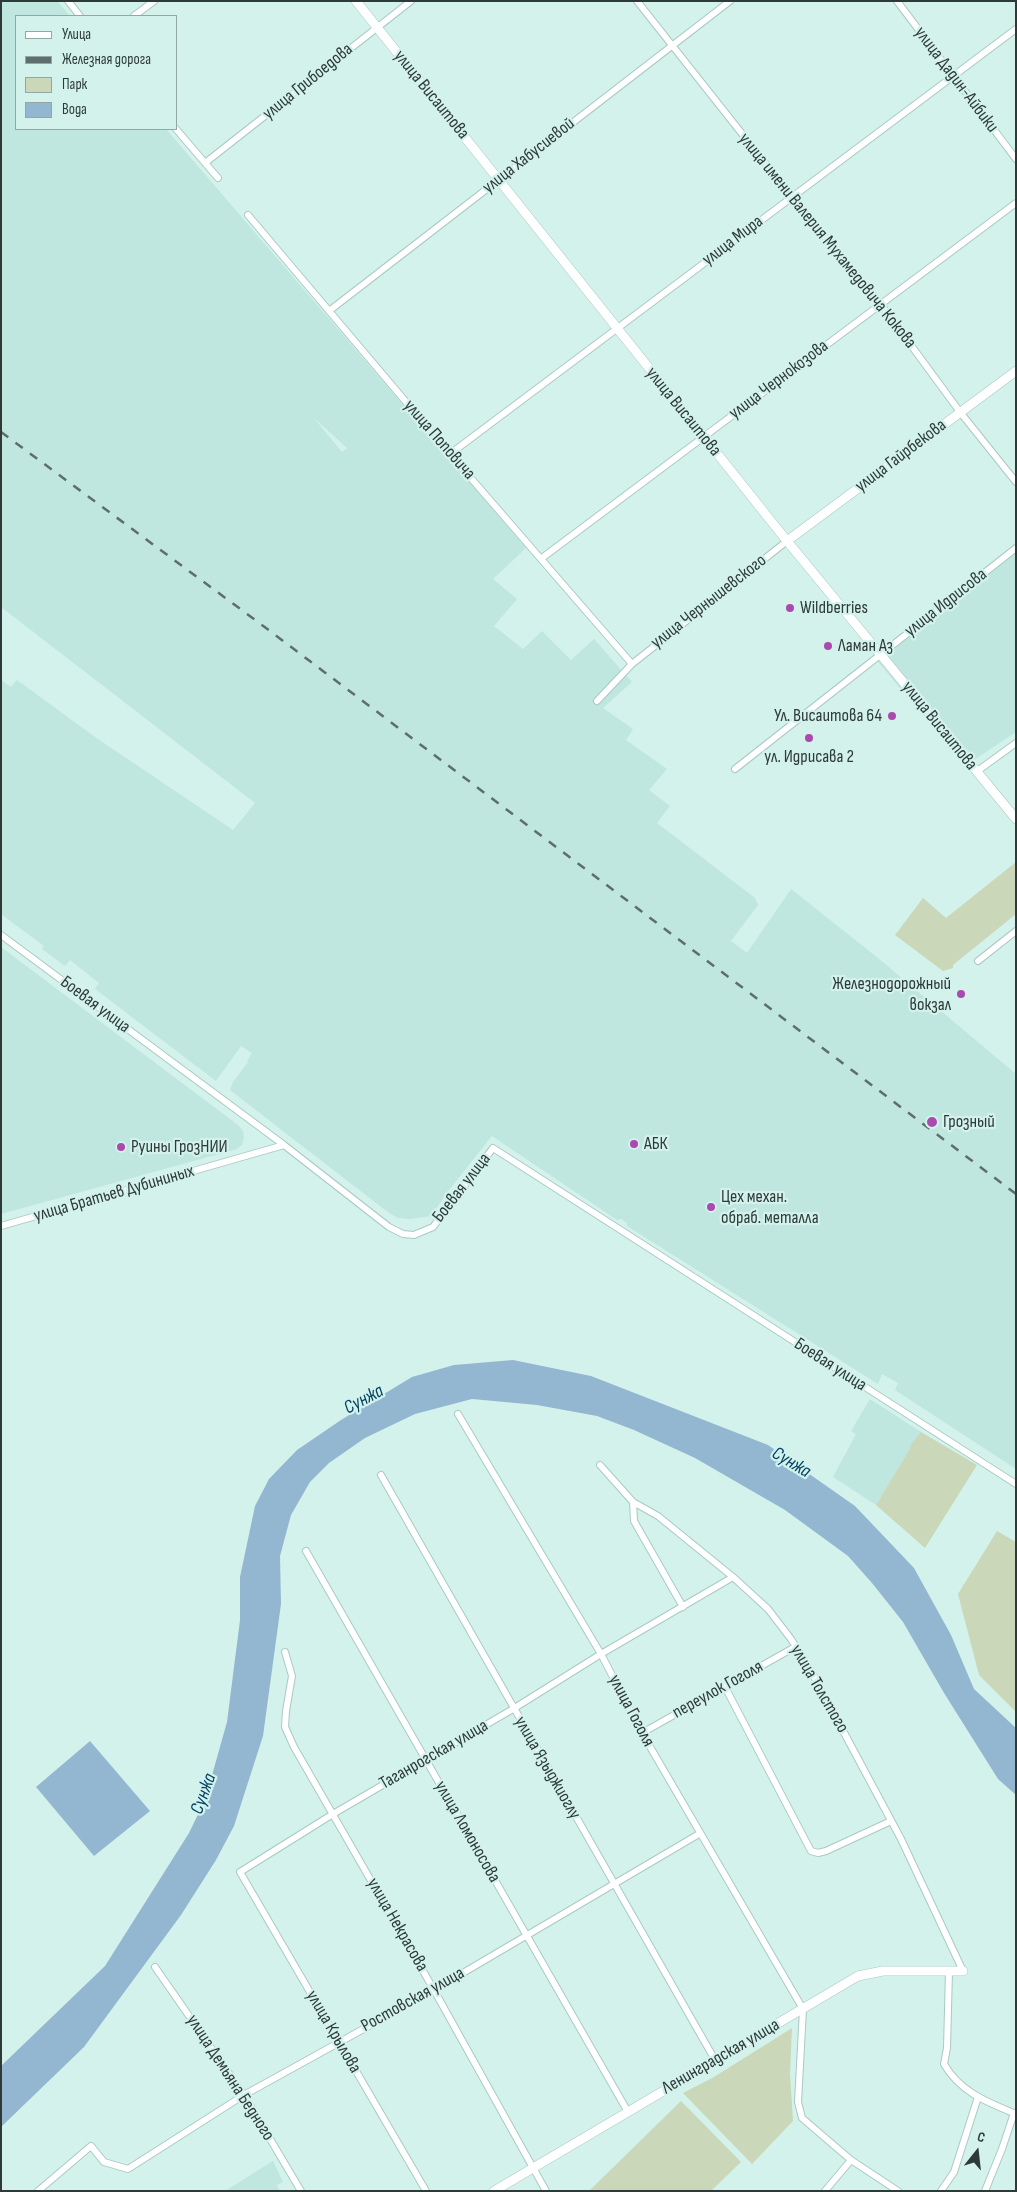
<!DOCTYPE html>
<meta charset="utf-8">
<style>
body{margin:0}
#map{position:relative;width:1017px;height:2192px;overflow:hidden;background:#d3f2ec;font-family:"Sofia Sans Condensed",sans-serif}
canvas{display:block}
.frame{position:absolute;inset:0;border:2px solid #2e3a38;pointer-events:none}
.legend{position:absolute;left:15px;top:15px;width:162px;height:115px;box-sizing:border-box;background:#d3f2ec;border:1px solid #91a8a4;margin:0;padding:6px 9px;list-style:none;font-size:15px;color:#2e3a38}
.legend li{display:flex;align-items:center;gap:10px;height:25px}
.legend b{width:25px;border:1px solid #91a8a4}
.north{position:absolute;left:952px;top:2127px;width:50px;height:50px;-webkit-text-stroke:4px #d3f2ec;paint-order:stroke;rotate:16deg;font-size:14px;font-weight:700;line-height:20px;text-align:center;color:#2e3a38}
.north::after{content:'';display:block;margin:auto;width:18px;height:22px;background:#2e3a38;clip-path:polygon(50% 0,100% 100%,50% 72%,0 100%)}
</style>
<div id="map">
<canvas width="1017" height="2192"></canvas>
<div class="frame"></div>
<ul class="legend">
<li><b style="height:6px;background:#fff"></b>Улица</li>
<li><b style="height:6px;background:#5d6e6b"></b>Железная дорога</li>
<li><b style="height:14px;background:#cad7b8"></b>Парк</li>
<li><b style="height:14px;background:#94b7d1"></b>Вода</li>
</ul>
<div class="north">С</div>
</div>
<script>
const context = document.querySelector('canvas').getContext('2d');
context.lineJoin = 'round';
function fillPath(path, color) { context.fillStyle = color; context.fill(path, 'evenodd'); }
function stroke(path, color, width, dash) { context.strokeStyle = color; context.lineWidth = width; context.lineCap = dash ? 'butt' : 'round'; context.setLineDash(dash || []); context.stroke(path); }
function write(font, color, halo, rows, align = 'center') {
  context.font = font + ' "Sofia Sans Condensed",sans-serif'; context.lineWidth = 4.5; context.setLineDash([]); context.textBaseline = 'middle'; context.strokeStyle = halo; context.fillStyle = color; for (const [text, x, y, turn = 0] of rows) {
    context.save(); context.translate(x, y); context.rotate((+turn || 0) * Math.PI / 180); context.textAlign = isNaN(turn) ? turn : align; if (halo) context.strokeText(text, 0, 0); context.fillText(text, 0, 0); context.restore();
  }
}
fillPath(new Path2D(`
 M1,1H57L70,16H16V129H166L526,548L493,579L517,599L494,626L523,649L542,631L571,660L594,639L632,682L603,708L633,729L626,740L667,769L649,790L670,806L657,823L755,898L758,905L731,941L747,953L791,889L878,958L1016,1074V1469L895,1390L898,1383L882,1374L878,1384L627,1226V1223L621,1219L617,1220L492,1136L449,1190L431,1216L410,1219L398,1218L389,1213L230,1090L233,1082L248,1062L247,1061L252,1053L241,1046L216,1081L95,989L99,983L70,960L65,966L42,949L44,946L1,914V680L11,687L17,680L95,737L233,830L255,803L1,607ZM313,417L347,448L342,452Z
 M1016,548V732L965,766L874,657Z
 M1,947L238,1125L243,1131L244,1137L242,1145L237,1149L1,1214Z
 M870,1399L921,1432L876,1505L833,1477L856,1434L851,1431Z
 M273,2161L283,2182L277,2185L280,2191H225Z`), '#bfe6df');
fillPath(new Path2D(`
 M1016,862V914L953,965V968L943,971L895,935L923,898L946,918Z
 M921,1432L977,1465L925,1548L876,1505L910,1449V1446Z
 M997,1531L1016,1542V1712L979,1675L958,1594Z
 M792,2028L790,2074L793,2121L752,2164L683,2093L714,2077Z
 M681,2101L741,2162L711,2191H589Z`), '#cad7b8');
fillPath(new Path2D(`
 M513,1360L591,1376L768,1445L855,1506L914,1568L951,1635L974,1689L1016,1728V1795L998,1779L944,1693L903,1622L872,1583L848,1556L785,1510L695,1458L634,1430L597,1416L537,1405L472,1399L415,1414L365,1438L329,1463L310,1482L291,1515L280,1556L281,1604L263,1736L234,1826L216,1860L181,1915L84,2047L1,2127V2066L105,1966L189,1833L205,1800L227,1722L240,1620V1577L255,1506L269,1479L297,1450L341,1420L412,1377L454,1365Z
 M90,1741L150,1811L94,1856L36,1787Z`), '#94b7d1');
const minor = new Path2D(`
 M68,1L80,16
 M637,1L792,197L880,303L960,412L1016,482
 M897,1L1016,159
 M134,16L154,1
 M176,129L218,178
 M205,163L411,1
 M248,215L450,454L632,664
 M329,311L730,1
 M450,454C638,312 828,172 1016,29
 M542,558L1016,203
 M597,701L632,664L787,541
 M735,769L1016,548
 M976,772L1016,743
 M1,935L284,1145L389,1227L403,1234L414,1235L433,1227L493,1148L1016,1484
 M978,961L1016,931
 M1,1226L284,1145
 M458,1414L601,1654L642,1733L803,2009L798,2102L802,2118L851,2160L898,2191
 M600,1465L633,1502L658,1516L733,1577L768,1609L791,1639L811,1671L901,1839L963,1971
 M381,1475L715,2060
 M633,1502L634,1521L683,1607
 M306,1551L628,2112
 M285,1652L292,1676L286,1711L285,1727L294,1747L434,1990L546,2191
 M725,1687L811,1851L818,1853L826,1851L891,1821
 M642,1733L795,1647
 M155,1967L244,2095L301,2191
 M949,1971L947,2048L944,2064C960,2092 987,2102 1016,2114
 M38,2191L91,2146L104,2162L128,2169L244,2095L434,1990L699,1834
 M426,2191L240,1872L333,1814L513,1709L601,1654L733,1577
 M825,2191L851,2160
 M941,2191L954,2172L978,2097
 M985,2191L1002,2149L1014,2113`);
const secondary = new Path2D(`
 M356,1L787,541L1016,819
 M787,541L1016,371
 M494,2191L858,1976L883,1971H963`);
stroke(minor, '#abc9c3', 8);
stroke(secondary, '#abc9c3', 10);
stroke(minor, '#fff', 6);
stroke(secondary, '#fff', 9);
stroke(new Path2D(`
 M1,432L266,628L1016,1194`), '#5d6e6b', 2.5, [9, 9]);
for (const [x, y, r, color] of [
 [790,608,5,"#ac49af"],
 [828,646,5,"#ac49af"],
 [892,716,5,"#ac49af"],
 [809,738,5,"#ac49af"],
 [961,994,5,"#ac49af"],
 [932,1122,6,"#ac49af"],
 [634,1144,5,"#ac49af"],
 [121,1147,5,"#ac49af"],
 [711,1207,5,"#ac49af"]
]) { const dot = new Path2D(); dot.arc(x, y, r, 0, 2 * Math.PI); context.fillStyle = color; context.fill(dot); stroke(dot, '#d3f2ec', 2); }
write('18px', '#2e3a38', '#d3f2ec', [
 ["улица Дадин-Айбики",956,80,53],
 ["улица Грибоедова",308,82,-39],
 ["улица Висаитова",431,95,51],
 ["улица Хабусиевой",529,156,-38],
 ["улица Мира",733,241,-37],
 ["улица имени Валерия Мухамедовича Кокова",827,241,51],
 ["улица Чернокозова",779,380,-37],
 ["улица Висаитова",683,412,51],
 ["улица Поповича",439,440,49],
 ["улица Гайрбекова",901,456,-37],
 ["улица Чернышевского",709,602,-38],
 ["улица Идрисова",946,603,-38],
 ["улица Висаитова",939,726,51],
 ["Боевая улица",95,1005,37],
 ["Боевая улица",462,1188,-52],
 ["улица Братьев Дубининых",114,1194,-16],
 ["Боевая улица",830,1365,33],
 ["улица Толстого",819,1689,60],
 ["переулок Гоголя",718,1690,-29],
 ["улица Гоголя",631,1711,62],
 ["Таганрогская улица",434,1755,-30],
 ["улица Языджиоглу",547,1768,60],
 ["улица Ломоносова",467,1832,60],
 ["улица Некрасова",397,1925,60],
 ["Ростовская улица",413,2000,-29],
 ["улица Крылова",333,2032,60],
 ["Ленинградская улица",721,2057,-30],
 ["улица Демьяна Бедного",230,2078,57]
]);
write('18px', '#2e3a38', '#d3f2ec', [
 ["Wildberries",800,608],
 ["Ламан Аз",838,646],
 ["Ул. Висаитова 64",882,716,"right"],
 ["ул. Идрисава 2",809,757,"center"],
 ["Железнодорожный",951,984,"right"],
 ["вокзал",951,1005,"right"],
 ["Грозный",943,1122],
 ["АБК",644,1144],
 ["Руины ГрозНИИ",131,1147],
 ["Цех механ.",721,1197],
 ["обраб. металла",721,1218]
], 'left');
write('italic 19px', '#014164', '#d3f2ec', [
 ["Сунжа",364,1400,-28],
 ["Сунжа",791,1463,31],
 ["Сунжа",204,1794,-70]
]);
</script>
